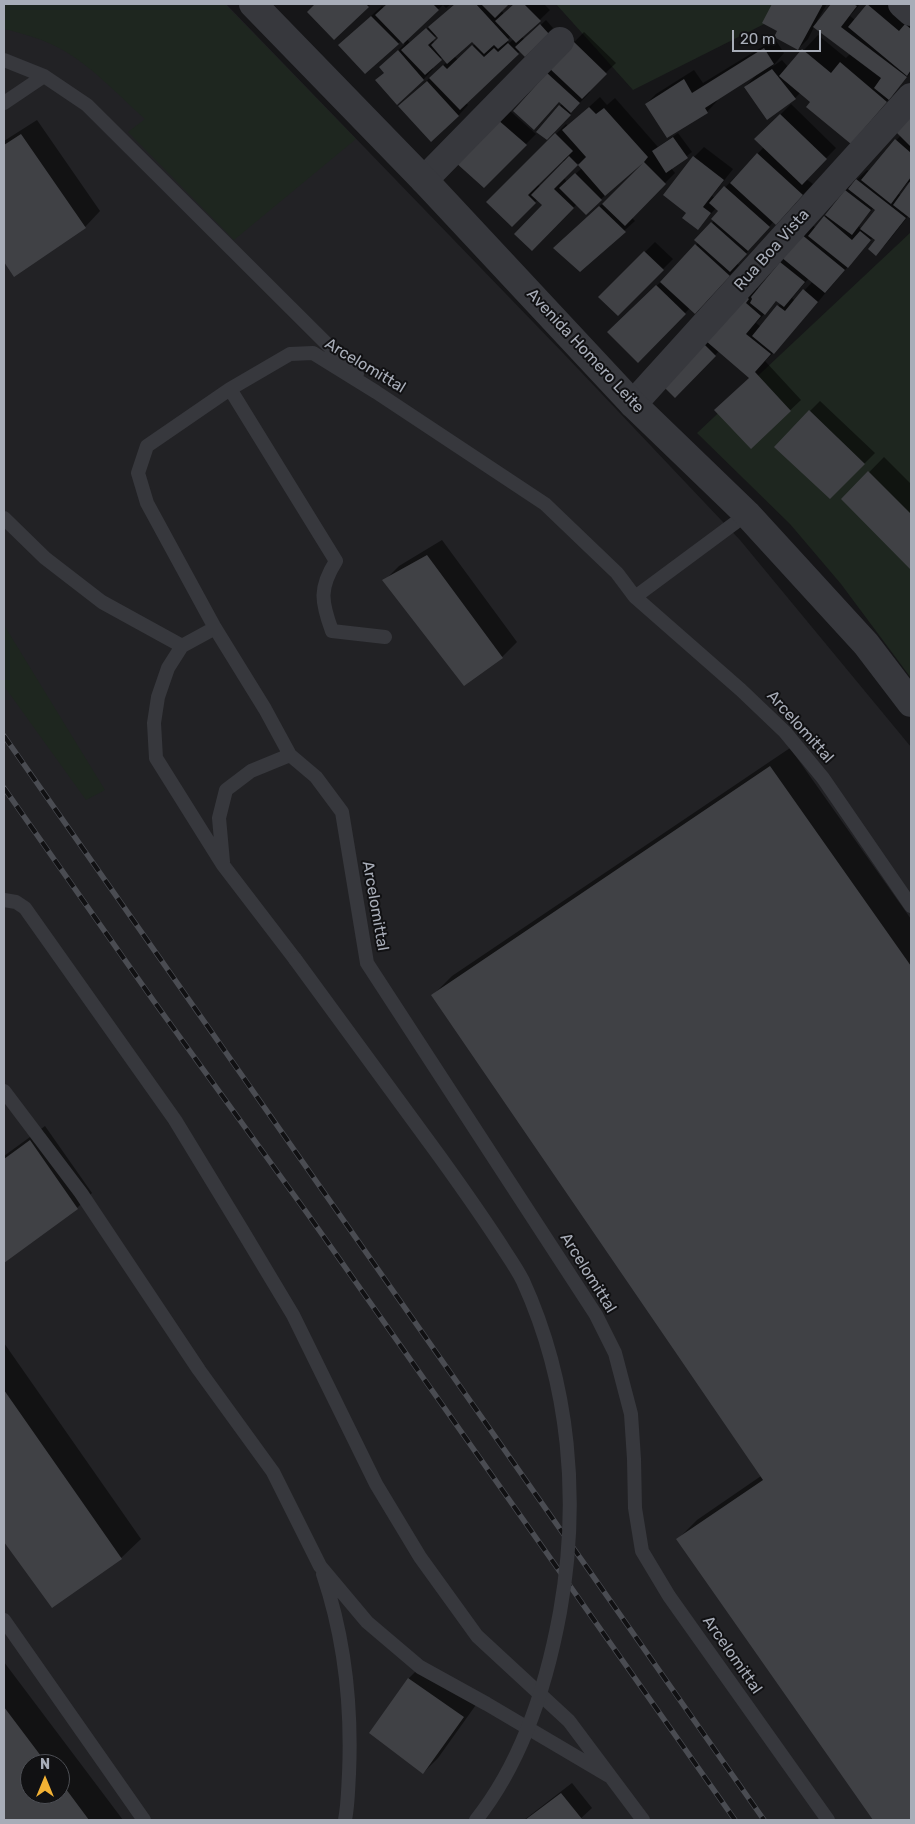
<!DOCTYPE html>
<style>
body{margin:0}
#map{position:relative;width:915px;height:1824px;overflow:hidden;background:#161618;font-family:Rubik,sans-serif}
canvas{display:block}
.frame{position:absolute;inset:0;border:5px solid #a8adb8;pointer-events:none}
.north{position:absolute;left:20px;top:1754px;width:50px;height:50px;box-sizing:border-box;background:#111113;border:1px solid #4d4f55;border-radius:50%;rotate:0deg;font-size:14px;font-weight:700;line-height:20px;text-align:center;color:#a8adb8}
.north::after{content:'';display:block;margin:auto;width:18px;height:22px;background:#f2b134;clip-path:polygon(50% 0,100% 100%,50% 72%,0 100%)}
.scale{position:absolute;left:732px;top:30px;width:89px;height:22px;box-sizing:border-box;border:2px solid #a8adb8;border-top:0;padding-left:6px;font-size:15px;line-height:18px;white-space:nowrap;color:#a8adb8;-webkit-text-stroke:4px #111113;paint-order:stroke}
</style>
<div id="map">
<canvas width="915" height="1824"></canvas>
<div class="frame"></div>
<div class="north">N</div>
<div class="scale">20 m</div>
</div>
<script>
const context = document.querySelector('canvas').getContext('2d');
context.lineJoin = 'round';
function fillPath(path, color) { context.fillStyle = color; context.fill(path, 'evenodd'); }
function stroke(path, color, width, dash) { context.strokeStyle = color; context.lineWidth = width; context.lineCap = dash ? 'butt' : 'round'; context.setLineDash(dash || []); context.stroke(path); }
function write(font, color, halo, rows, align = 'center') {
  context.font = font + ' Rubik,sans-serif'; context.lineWidth = 4; context.setLineDash([]); context.textBaseline = 'middle'; context.strokeStyle = halo; context.fillStyle = color; for (const [text, x, y, turn = 0] of rows) {
    context.save(); context.translate(x, y); context.rotate((+turn || 0) * Math.PI / 180); context.textAlign = isNaN(turn) ? turn : align; if (halo) context.strokeText(text, 0, 0); context.fillText(text, 0, 0); context.restore();
  }
}
fillPath(new Path2D(`
 M4,4H226L563,353L740,540L911,747V1820H4ZM30,1764H60V1794H30Z`), '#222225');
fillPath(new Path2D(`
 M4,4H225L356,139L234,240L128,132L145,119C118,95 91,65 59,48C42,39 22,33 4,29Z
 M556,4H804L633,90Z
 M911,232V678L841,584L790,524L697,433Z
 M4,625L105,790L86,800L4,686Z`), '#1e261f');
fillPath(new Path2D(`
 M317,4H371L334,39L308,12Z
 M388,4H451L446,8L443,5L407,39L410,43L457,4H507L501,10L504,14L515,4H544L550,10L522,37L525,40L546,20L553,28L525,55L520,51L466,103L468,105L458,116L410,96L447,62L442,57L432,67L433,69L423,80L385,72L380,67L405,44L401,41L365,72L350,35L382,6L384,8ZM437,35L440,38L435,43L432,40ZM511,36L514,39L509,43L507,40ZM472,41L475,44L458,60L454,56Z
 M774,4H827L817,21L818,22L833,4H860L850,16L855,20L870,4H889L909,21L911,19V72L866,127L812,102L801,92L795,98L745,87L759,72L716,99L717,101L707,112L667,136L646,104L656,94L694,70L703,83L775,39L784,53L772,67L782,60L788,67L818,35L846,58L850,54L814,27L808,39L798,49L779,30L764,22Z
 M584,32L616,63L588,90L590,92L574,109H575L546,139L560,106L563,103L547,74L552,69L550,67Z
 M600,97L607,105L615,98L658,147L678,133L692,152L671,168L675,173L631,217L635,221L580,270L564,238L610,197L643,164L642,163L601,199L577,204L532,249L544,205L538,199L512,225L488,202L566,124L568,126ZM563,161L565,162L541,187L538,185ZM578,163L582,168L567,182L564,178Z
 M791,104L836,148L806,179L813,184L786,213L774,221L737,264L739,265L705,303L690,308L638,361L619,322L667,276L699,242L696,240L715,220L720,211L716,208L698,228L687,212L665,195L694,157L704,147L733,169L712,196L715,198L764,147L756,139Z
 M509,110L536,134L484,186L457,162Z
 M911,110V217L909,215L886,244L876,254L877,240L873,237L784,342L765,361L801,400L751,447L750,378L719,351L675,396L664,385L752,283L759,289L812,225L816,228L846,190L867,170L869,171L901,135ZM908,182L910,184L901,196L899,194ZM874,207L877,210L862,229L858,226ZM809,278L813,281L795,301L792,298ZM777,300L781,303L761,327L756,323Z
 M37,120L100,211L85,227L14,275L4,260V141Z
 M655,242L673,259L618,314L600,297Z
 M820,401L875,453L830,498L810,411Z
 M884,457L911,484V568L843,499Z
 M442,540L517,642L502,657L384,581L399,566Z
 M790,748L911,919V1820H875L678,1539L697,1520L761,1476L433,995L452,976Z
 M45,1126L92,1193L77,1208L4,1261V1156Z
 M4,1343L141,1539L121,1558L52,1606L4,1540Z
 M4,1662L123,1820H4ZM30,1764H60V1794H30Z
 M424,1663L478,1702L438,1758L423,1773L371,1733L409,1678Z
 M572,1783L592,1808L579,1820H524Z`), '#0007');
fillPath(new Path2D(`
 M315,4H366L369,7L334,40L307,12Z
 M387,4H433L439,10L403,44L375,15Z
 M455,4H461L462,5L464,4H476L509,40L498,49L494,45L484,54L472,42L447,64L431,45L438,38L428,27Z
 M481,4H509L495,18Z
 M514,4H524L541,21L516,43L495,21Z
 M772,4H823L798,50L774,37L777,31L762,23Z
 M831,4H853L857,6L841,27L907,77L889,100L874,88L881,78L813,27Z
 M867,4L899,31L905,24L911,29V70L907,76L848,27Z
 M371,16L399,44L365,74L338,45Z
 M540,24L549,34L525,57L515,47Z
 M426,28L436,38L428,45L442,60L425,75L401,50Z
 M573,41L607,74L582,99L548,67Z
 M508,43L519,54L460,110L429,78L443,65L447,69L472,45L484,57L494,48L498,52Z
 M764,48L774,64L705,108L708,113L667,138L645,104L684,79L692,93Z
 M802,49L831,73L840,62L887,102L851,144L806,107L810,102L779,76Z
 M398,50L424,80L397,105L375,80L384,73L379,67Z
 M772,69L796,99L767,120L744,87Z
 M547,73L580,103L571,113L559,102L534,130L513,111Z
 M427,81L459,116L431,142L398,106Z
 M559,105L571,115L547,140L536,132Z
 M589,107L596,114L604,108L648,157L644,162L666,184L625,226L602,204L643,163L605,196L578,165L586,157L562,130Z
 M911,108V147L893,129Z
 M780,114L827,159L802,185L754,139Z
 M497,119L527,145L484,188L455,162Z
 M555,133L573,151L528,195L536,203L512,227L486,202Z
 M21,134L86,228L14,277L4,262V145Z
 M673,137L688,158L666,173L652,151Z
 M895,139L911,153V177L891,204L861,180Z
 M757,153L803,195L776,225L730,183Z
 M569,156L578,165L554,189L574,208L532,251L514,234L542,205L531,195Z
 M693,156L724,180L703,207L711,213L698,230L682,218L686,213L663,195Z
 M575,173L602,200L586,215L559,188Z
 M856,179L906,218L876,256L868,249L875,240L860,229L875,210L848,189Z
 M911,180V219L893,205Z
 M724,186L770,227L748,251L711,219L718,211L709,203Z
 M845,190L871,210L852,235L825,215Z
 M599,206L626,232L580,272L553,248Z
 M824,216L852,240L860,231L871,240L848,268L808,236Z
 M711,222L747,254L730,272L694,240Z
 M801,234L845,270L825,293L781,257Z
 M695,244L730,276L695,314L660,282Z
 M644,251L664,270L618,316L598,297Z
 M780,262L805,282L784,307L776,301L765,315L750,303L752,299L751,297Z
 M656,285L686,314L638,363L607,332Z
 M803,289L818,302L774,354L752,336L777,305L785,311Z
 M741,292L749,299L746,303L761,316L746,334L771,354L755,372L791,411L751,449L714,410L749,378L706,341Z
 M703,343L716,356L675,398L662,385Z
 M809,410L865,464L830,499L774,447Z
 M868,471L911,514V570L841,499Z
 M427,555L503,658L464,686L382,580Z
 M770,766L911,966V1820H873L676,1539L763,1480L431,995Z
 M30,1140L78,1209L4,1263V1159Z
 M4,1390L122,1559L52,1608L4,1542Z
 M408,1678L464,1717L423,1774L369,1733Z
 M4,1707L47,1764H30V1794H60V1781L89,1820H4Z
 M561,1793L582,1819L581,1820H525Z`), '#404145');
stroke(new Path2D(`
 M4,60L44,76L87,105L357,374
 M4,103L44,76
 M230,389L336,561C319,588 321,601 332,631L385,637
 M747,514L635,597L617,573L545,504L376,392L313,353L290,354L230,389L147,446L138,473L147,503L215,628L265,709L290,755L316,777L342,812L367,963L596,1315L615,1353L631,1414L634,1459L635,1508L642,1551L669,1596L828,1820
 M4,518L45,558L102,602L182,646
 M635,597L741,690L785,732L823,778L911,906
 M215,628L182,646L168,668L158,697L154,723L156,758L223,865L295,959
 M223,862L219,818L226,790L251,771L290,755
 M4,900L16,902L25,908L175,1120L242,1230L293,1315L376,1484L420,1557L477,1636L569,1721L643,1820
 M4,1091L81,1193L199,1370L273,1472L320,1566L367,1622L420,1667L487,1704L609,1776
 M323,1574C345,1639 352,1706 349,1774C348,1790 348,1805 345,1820
 M4,1620L144,1820`), '#37383d', 14);
stroke(new Path2D(`
 M902,4L911,12
 M424,180L560,41
 M633,404L911,97`), '#37383d', 28);
stroke(new Path2D(`
 M253,4L424,180L633,404L747,514L866,644L911,703`), '#37383d', 28);
const rail = new Path2D(`
 M4,736L764,1820
 M4,788L153,1000L307,1213L735,1820`);
stroke(rail, '#4a4c52', 5.5);
stroke(rail, '#111113', 4, [11]);
stroke(new Path2D(`
 M295,959C343,1025 391,1091 440,1157C463,1189 485,1220 506,1253C512,1262 518,1271 523,1281C570,1384 580,1501 560,1612C547,1683 522,1762 476,1820`), '#37383d', 14);
write('16px', '#a8adb8', '#111113', [
 ["Rua Boa Vista",772,250,-48],
 ["Avenida Homero Leite",585,351,47],
 ["Arcelomittal",365,366,31],
 ["Arcelomittal",800,727,48],
 ["Arcelomittal",375,906,80],
 ["Arcelomittal",588,1273,58],
 ["Arcelomittal",732,1655,55]
]);
</script>
